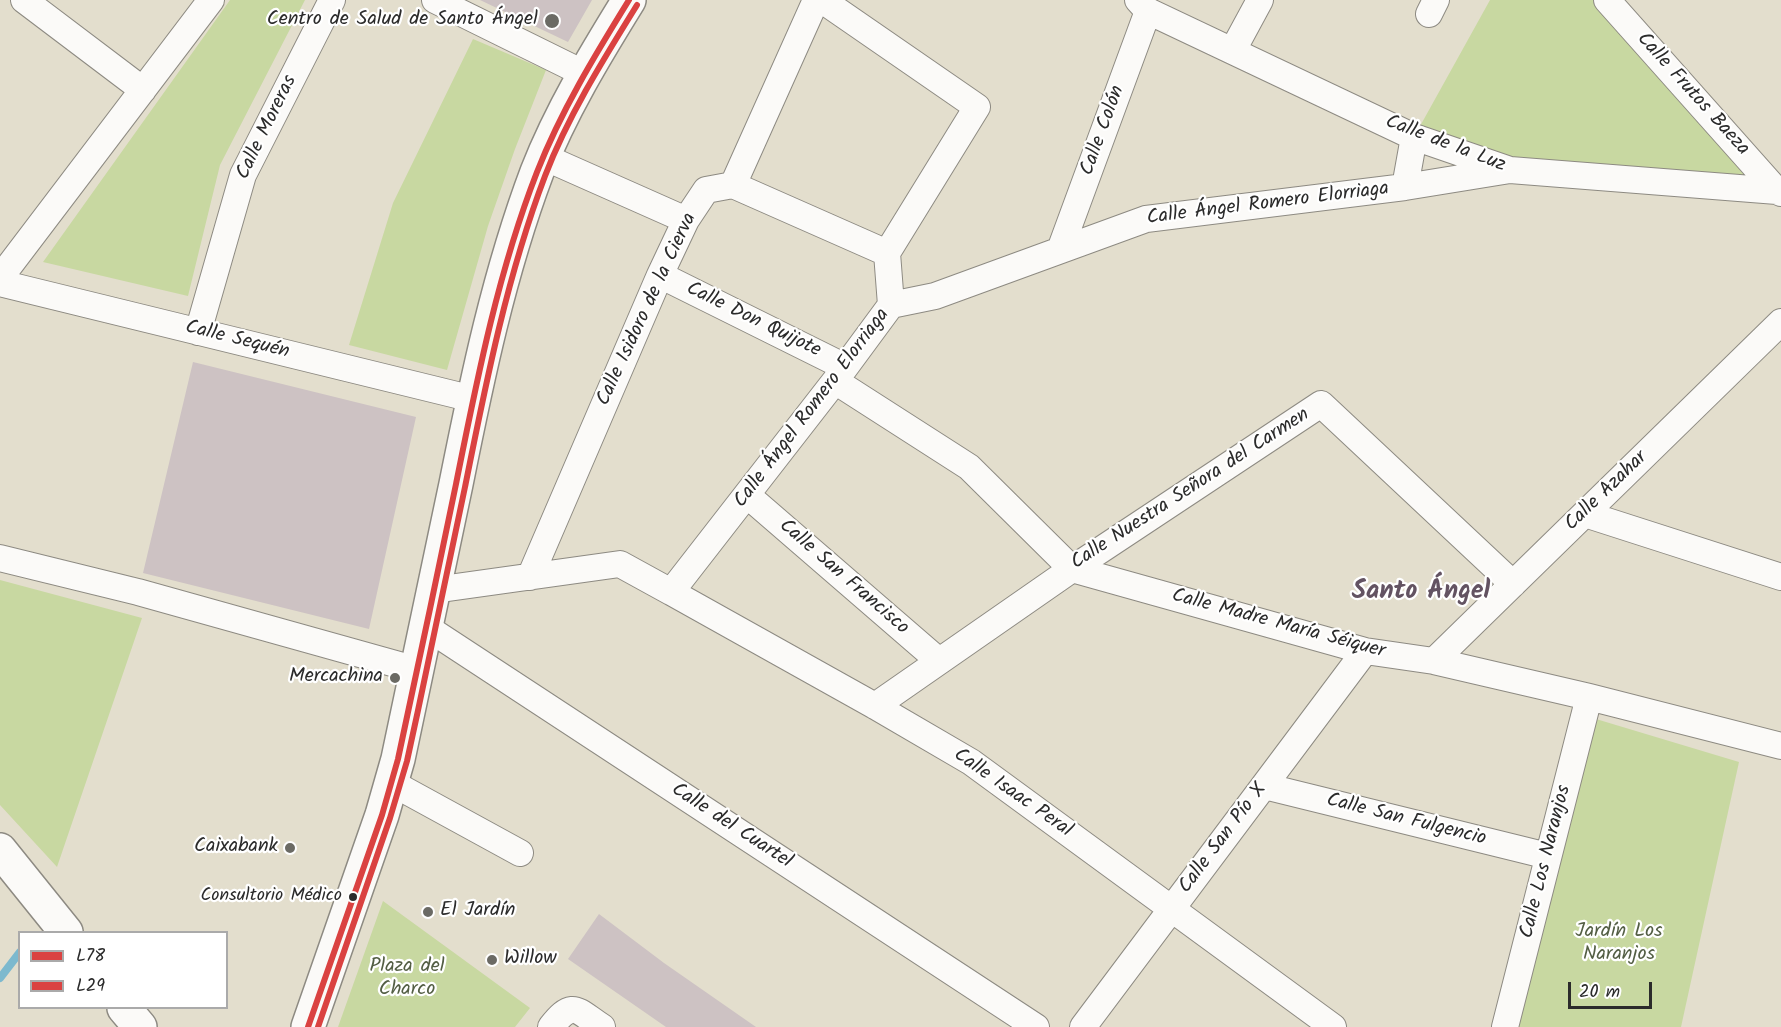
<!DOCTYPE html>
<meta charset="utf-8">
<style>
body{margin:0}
#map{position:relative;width:1781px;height:1027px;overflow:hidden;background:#e3decd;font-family:Kalam,sans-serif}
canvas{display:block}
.legend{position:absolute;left:18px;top:931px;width:210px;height:78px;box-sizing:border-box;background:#fff;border:2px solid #aaa;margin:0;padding:8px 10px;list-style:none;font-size:18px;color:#2b2b2b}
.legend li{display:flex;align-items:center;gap:12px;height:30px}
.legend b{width:30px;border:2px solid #aaa}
.scale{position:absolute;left:1568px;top:982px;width:84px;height:27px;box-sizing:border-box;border:3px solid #2b2b2b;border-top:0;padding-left:8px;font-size:18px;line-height:21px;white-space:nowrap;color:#2b2b2b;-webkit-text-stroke:4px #fff;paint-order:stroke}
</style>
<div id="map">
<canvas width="1781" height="1027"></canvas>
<ul class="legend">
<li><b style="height:8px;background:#da4241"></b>L78</li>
<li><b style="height:8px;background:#da4241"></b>L29</li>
</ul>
<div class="scale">20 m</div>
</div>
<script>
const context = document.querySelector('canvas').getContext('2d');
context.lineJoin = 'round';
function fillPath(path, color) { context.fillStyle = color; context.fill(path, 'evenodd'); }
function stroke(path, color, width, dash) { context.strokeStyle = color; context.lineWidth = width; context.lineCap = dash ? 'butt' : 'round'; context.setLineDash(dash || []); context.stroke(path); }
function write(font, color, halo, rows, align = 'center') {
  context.font = font + ' Kalam,sans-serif'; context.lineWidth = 4.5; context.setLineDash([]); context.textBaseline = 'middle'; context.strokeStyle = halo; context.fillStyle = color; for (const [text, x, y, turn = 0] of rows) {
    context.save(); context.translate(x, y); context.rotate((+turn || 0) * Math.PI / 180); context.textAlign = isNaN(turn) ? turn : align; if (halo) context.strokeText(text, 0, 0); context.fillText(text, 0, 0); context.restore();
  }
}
fillPath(new Path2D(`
 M230,0H305L220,165L188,296L43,262Z
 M1490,0H1607L1777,191L1510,170L1414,137Z
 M473,39L546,70L515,149L488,226L447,370L349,345L393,203Z
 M0,580L142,618L57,867L0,805Z
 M1596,719L1739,762L1681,1027H1517Z
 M383,901L530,1008L515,1027H338Z`), '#c8d8a1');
stroke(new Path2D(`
 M0,978L20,952`), '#7db9ce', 8);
fillPath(new Path2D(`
 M480,0H592L568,42Z
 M193,362L416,417L369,629L143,573Z
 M599,914L664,963L756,1027H666L568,959Z`), '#cdc2c3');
const street = new Path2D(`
 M24,0L143,90
 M435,0L585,74
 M822,0L977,107L887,253L891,305
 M1138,0L1148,11L1414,137L1510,170L1777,191L1781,193
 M1607,0L1777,191
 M1429,14L1436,0
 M1233,50L1260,0
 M544,157L686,220
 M733,185L887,253
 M1405,187L1414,137
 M1060,250L1148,11
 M660,275L845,367
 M0,278L211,0
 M0,283L473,399
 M198,332L243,175L332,0
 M835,381L969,467L1072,569L1365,651L1434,661L1589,697L1781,746
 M747,495L939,661
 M1585,514L1781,577
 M0,558L138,592L417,670
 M530,577L660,275L686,220L706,190L733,185L816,0
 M434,590L620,564L671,592L835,381L891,305L935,296L1146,219L1405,187L1510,170
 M671,592L875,706L971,762L1333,1027
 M426,627L1036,1027
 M1434,661L1781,322
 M875,706L1072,569L1321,404L1513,584
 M392,783L520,853
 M1264,786L1548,856
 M551,1027C573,999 576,1010 602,1027
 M1083,1027L1365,651
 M1505,1027L1589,697`);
const secondary = new Path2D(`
 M0,850L66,932
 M124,1008L140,1027
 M308,1027L382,815L398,759C418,668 437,576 456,484C477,379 499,273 537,172C561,111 595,55 629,0`);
stroke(street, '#8d8a82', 28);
stroke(secondary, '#8d8a82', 36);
stroke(street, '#fbfaf8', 26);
stroke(secondary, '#fbfaf8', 33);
stroke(new Path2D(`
 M308,1027L382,815L398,759C418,667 437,576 456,484C477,379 498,272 537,172C561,111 595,55 629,0`), '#da4241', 6);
stroke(new Path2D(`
 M318,1027L390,818L407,761C427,670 446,579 465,487C486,382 507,276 545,176C568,116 603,60 637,5`), '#da4241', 6);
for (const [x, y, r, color] of [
 [552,21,8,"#6b6a64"],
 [395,678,6,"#6b6a64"],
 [290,848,6,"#6b6a64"],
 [353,897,5,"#2b2b2b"],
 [428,912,6,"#6b6a64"],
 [492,960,6,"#6b6a64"]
]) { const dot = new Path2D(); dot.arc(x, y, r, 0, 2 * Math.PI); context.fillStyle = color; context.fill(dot); stroke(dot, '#fff', 2); }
write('18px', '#2b2b2b', '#fff', [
 ["Consultorio Médico",342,897]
], 'right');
write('20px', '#2b2b2b', '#fff', [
 ["Centro de Salud de Santo Ángel",538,21],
 ["Mercachina",383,678],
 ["Caixabank",278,848],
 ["El Jardín",440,912,"left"],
 ["Willow",504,960,"left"]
], 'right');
write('20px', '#2b2b2b', '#fff', [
 ["Calle Frutos Baeza",1692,95,48],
 ["Calle Moreras",268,128,-64],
 ["Calle Colón",1104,131,-70],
 ["Calle de la Luz",1445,145,21],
 ["Calle Ángel Romero Elorriaga",1268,205,-7],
 ["Calle Isidoro de la Cierva",648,310,-65],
 ["Calle Don Quijote",753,321,26],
 ["Calle Sequén",237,341,14],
 ["Calle Ángel Romero Elorriaga",813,409,-53],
 ["Calle Nuestra Señora del Carmen",1191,490,-33],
 ["Calle Azahar",1607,492,-44],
 ["Calle San Francisco",843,578,41],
 ["Calle Madre María Séiquer",1278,625,15],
 ["Calle Isaac Peral",1012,794,35],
 ["Calle San Fulgencio",1406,821,14],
 ["Calle del Cuartel",731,827,33],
 ["Calle San Pío X",1224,839,-53],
 ["Calle Los Naranjos",1547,862,-76]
]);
write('20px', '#535e44', '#fff', [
 ["Jardín Los",1619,933],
 ["Naranjos",1619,956],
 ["Plaza del",407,968],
 ["Charco",407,991]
]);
write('bold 26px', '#635362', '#fff', [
 ["Santo Ángel",1421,594]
]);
</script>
